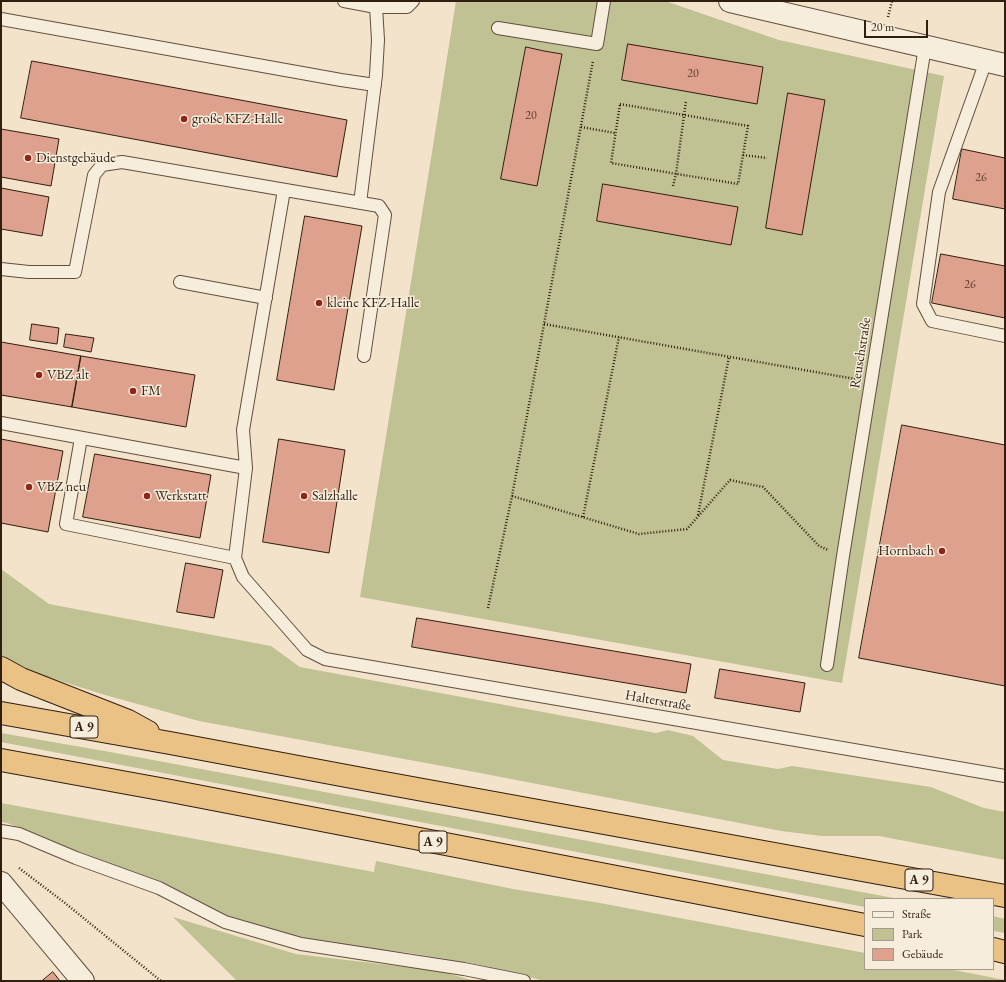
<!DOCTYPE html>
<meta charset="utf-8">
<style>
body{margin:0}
#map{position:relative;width:1006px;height:982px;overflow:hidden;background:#f3e3ca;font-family:"EB Garamond",serif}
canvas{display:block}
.frame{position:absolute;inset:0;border:2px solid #301e0e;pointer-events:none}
.legend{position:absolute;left:864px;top:898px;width:130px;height:72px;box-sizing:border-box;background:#f7eddd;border:1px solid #a79a8a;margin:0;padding:5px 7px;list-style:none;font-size:12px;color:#301e0e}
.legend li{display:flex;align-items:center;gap:8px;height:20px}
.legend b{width:20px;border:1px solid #a79a8a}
.scale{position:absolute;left:864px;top:20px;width:64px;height:18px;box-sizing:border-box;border:2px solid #301e0e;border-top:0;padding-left:5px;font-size:12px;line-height:14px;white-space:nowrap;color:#301e0e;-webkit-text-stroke:3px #f7eddd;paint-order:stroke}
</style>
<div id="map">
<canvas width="1006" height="982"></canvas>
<div class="frame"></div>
<ul class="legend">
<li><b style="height:5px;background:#f7eddd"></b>Straße</li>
<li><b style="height:11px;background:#c0c294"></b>Park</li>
<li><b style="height:11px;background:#dea18d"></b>Gebäude</li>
</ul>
<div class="scale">20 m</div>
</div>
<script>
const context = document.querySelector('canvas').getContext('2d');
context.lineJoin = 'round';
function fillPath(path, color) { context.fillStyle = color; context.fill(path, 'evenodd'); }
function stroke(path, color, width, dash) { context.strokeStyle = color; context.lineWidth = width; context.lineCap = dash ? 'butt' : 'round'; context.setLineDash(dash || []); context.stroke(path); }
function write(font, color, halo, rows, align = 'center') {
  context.font = font + ' "EB Garamond",serif'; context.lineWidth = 3; context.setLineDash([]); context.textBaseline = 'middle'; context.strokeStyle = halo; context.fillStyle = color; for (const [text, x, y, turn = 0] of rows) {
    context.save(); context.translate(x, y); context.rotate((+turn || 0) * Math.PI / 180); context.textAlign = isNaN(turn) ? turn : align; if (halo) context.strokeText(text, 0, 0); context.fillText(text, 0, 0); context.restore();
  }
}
fillPath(new Path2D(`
 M456,1H665L779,40L944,76L842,683L360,597L433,146Z
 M1,569L49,604L271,646L300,667L656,733L668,730L693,736L723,760L778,769L792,766L931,787L984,808L1005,812V860L879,836H822L781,831L480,773L199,721L105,695L38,674L1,655Z
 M1,733L110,752L899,899H865V907L1,742Z
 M1,803L374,872L376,861L513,889L600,903L865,953V969H949L1005,980V981H545L475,964L411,953L338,945L286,936L240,922L174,889L85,855L37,834L7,823L1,822Z
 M993,916L1005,919V933L993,931Z
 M173,917L296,954L439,971L475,981H237Z`), '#c0c294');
const building = new Path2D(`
 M628,44L763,67L757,104L622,80Z
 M526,47L544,51L562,54L537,186L501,179Z
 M32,61L347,120L337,177L21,118Z
 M788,93L825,100L802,235L766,228Z
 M1,129L59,139L51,186L1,177Z
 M962,149L1005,158V209L953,199Z
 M603,184L738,207L731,245L597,221Z
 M1,188L49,197L42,236L1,229Z
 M305,216L362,226L334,390L277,380Z
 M941,254L1005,266V318L932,303Z
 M32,324L59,328L57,344L30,340Z
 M66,334L94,338L91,352L64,347Z
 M1,342L81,356L72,407L1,395Z
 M81,356L195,375L186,427L72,407Z
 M902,425L1005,445V686L859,658Z
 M1,439L63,451L48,532L1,523Z
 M279,439L345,450L329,553L263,542Z
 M95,454L211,475L200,538L83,517Z
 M186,563L223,570L214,618L177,612Z
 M417,618L691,664L686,693L412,647Z
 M720,669L805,683L800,712L715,698Z
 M53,972L60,981H42Z`);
fillPath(building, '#dea18d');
stroke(building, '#301e0e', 1);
const lane = new Path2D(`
 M344,1L376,7H407L413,1
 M1,19L341,80L375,85
 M498,28L597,44L604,1
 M986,61L939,192L923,304L932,321L1005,336
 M284,190L243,430L246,468L235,558L243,577L307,650L325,659L1005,776
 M360,203L376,75L378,40L376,7
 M1,269L29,272H75L94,175L102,165L122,162L379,206L385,215L364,356
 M180,282L266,298
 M1,423L246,468
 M81,438L66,524L235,558
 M827,665L843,556L925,47
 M1,831L19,834L76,858L159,888L225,922L301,944L464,969L524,981`);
const street = new Path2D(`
 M730,1L1005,65
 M1,883L83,981`);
const highway = new Path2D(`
 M1,668L21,679L128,721L148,732
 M1,713L170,743L368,780L1005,896
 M1,760L171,791L865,925
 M993,949L1005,952`);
stroke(lane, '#614f3d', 14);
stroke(street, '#614f3d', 24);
stroke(highway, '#301e0e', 24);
stroke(new Path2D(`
 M888,17L892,1
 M620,104L748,126L738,184L611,163Z
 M581,127L615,133
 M743,155L767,158
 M673,186L676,174L686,101
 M544,324L855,379
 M512,496L639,534L687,529L730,480L763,487L819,546L828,550
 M698,515L729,357
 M583,517L619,337
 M488,608L512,496L593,61
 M19,868L65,903L161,981`), '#301e0e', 2.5, [1, 2]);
stroke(lane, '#f7eddd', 12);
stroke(street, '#f7eddd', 22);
stroke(highway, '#eac285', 22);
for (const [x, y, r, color] of [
 [184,119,4,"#8f2418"],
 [28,158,4,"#8f2418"],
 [319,303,4,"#8f2418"],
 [39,375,4,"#8f2418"],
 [133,391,4,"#8f2418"],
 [29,487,4,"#8f2418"],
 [147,496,4,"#8f2418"],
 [304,496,4,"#8f2418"],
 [942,551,4,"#8f2418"]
]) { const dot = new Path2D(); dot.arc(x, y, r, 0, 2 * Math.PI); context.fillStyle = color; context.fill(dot); stroke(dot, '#f7eddd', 1.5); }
write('12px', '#5c3f2e', null, [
 ["20",693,74],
 ["20",531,116],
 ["26",981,178],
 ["26",970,285]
]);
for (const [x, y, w] of [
 [84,727,28],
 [433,842,28],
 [919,880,28]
]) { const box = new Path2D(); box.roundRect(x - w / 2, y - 11, w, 22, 3); context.fillStyle = '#f7eddd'; context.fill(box); stroke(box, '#301e0e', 1); }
write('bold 13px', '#301e0e', null, [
 ["A 9",84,727],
 ["A 9",433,842],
 ["A 9",919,880]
]);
write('14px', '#301e0e', '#f7eddd', [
 ["große KFZ-Halle",192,119],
 ["Dienstgebäude",36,158],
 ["kleine KFZ-Halle",327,303],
 ["VBZ alt",47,375],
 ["FM",141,391],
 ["VBZ neu",37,487],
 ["Werkstatt",155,496],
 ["Salzhalle",312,496],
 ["Hornbach",934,551,"right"]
], 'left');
write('14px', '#301e0e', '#f7eddd', [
 ["Reuschstraße",861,353,-81],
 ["Halterstraße",658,701,10]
]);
</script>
